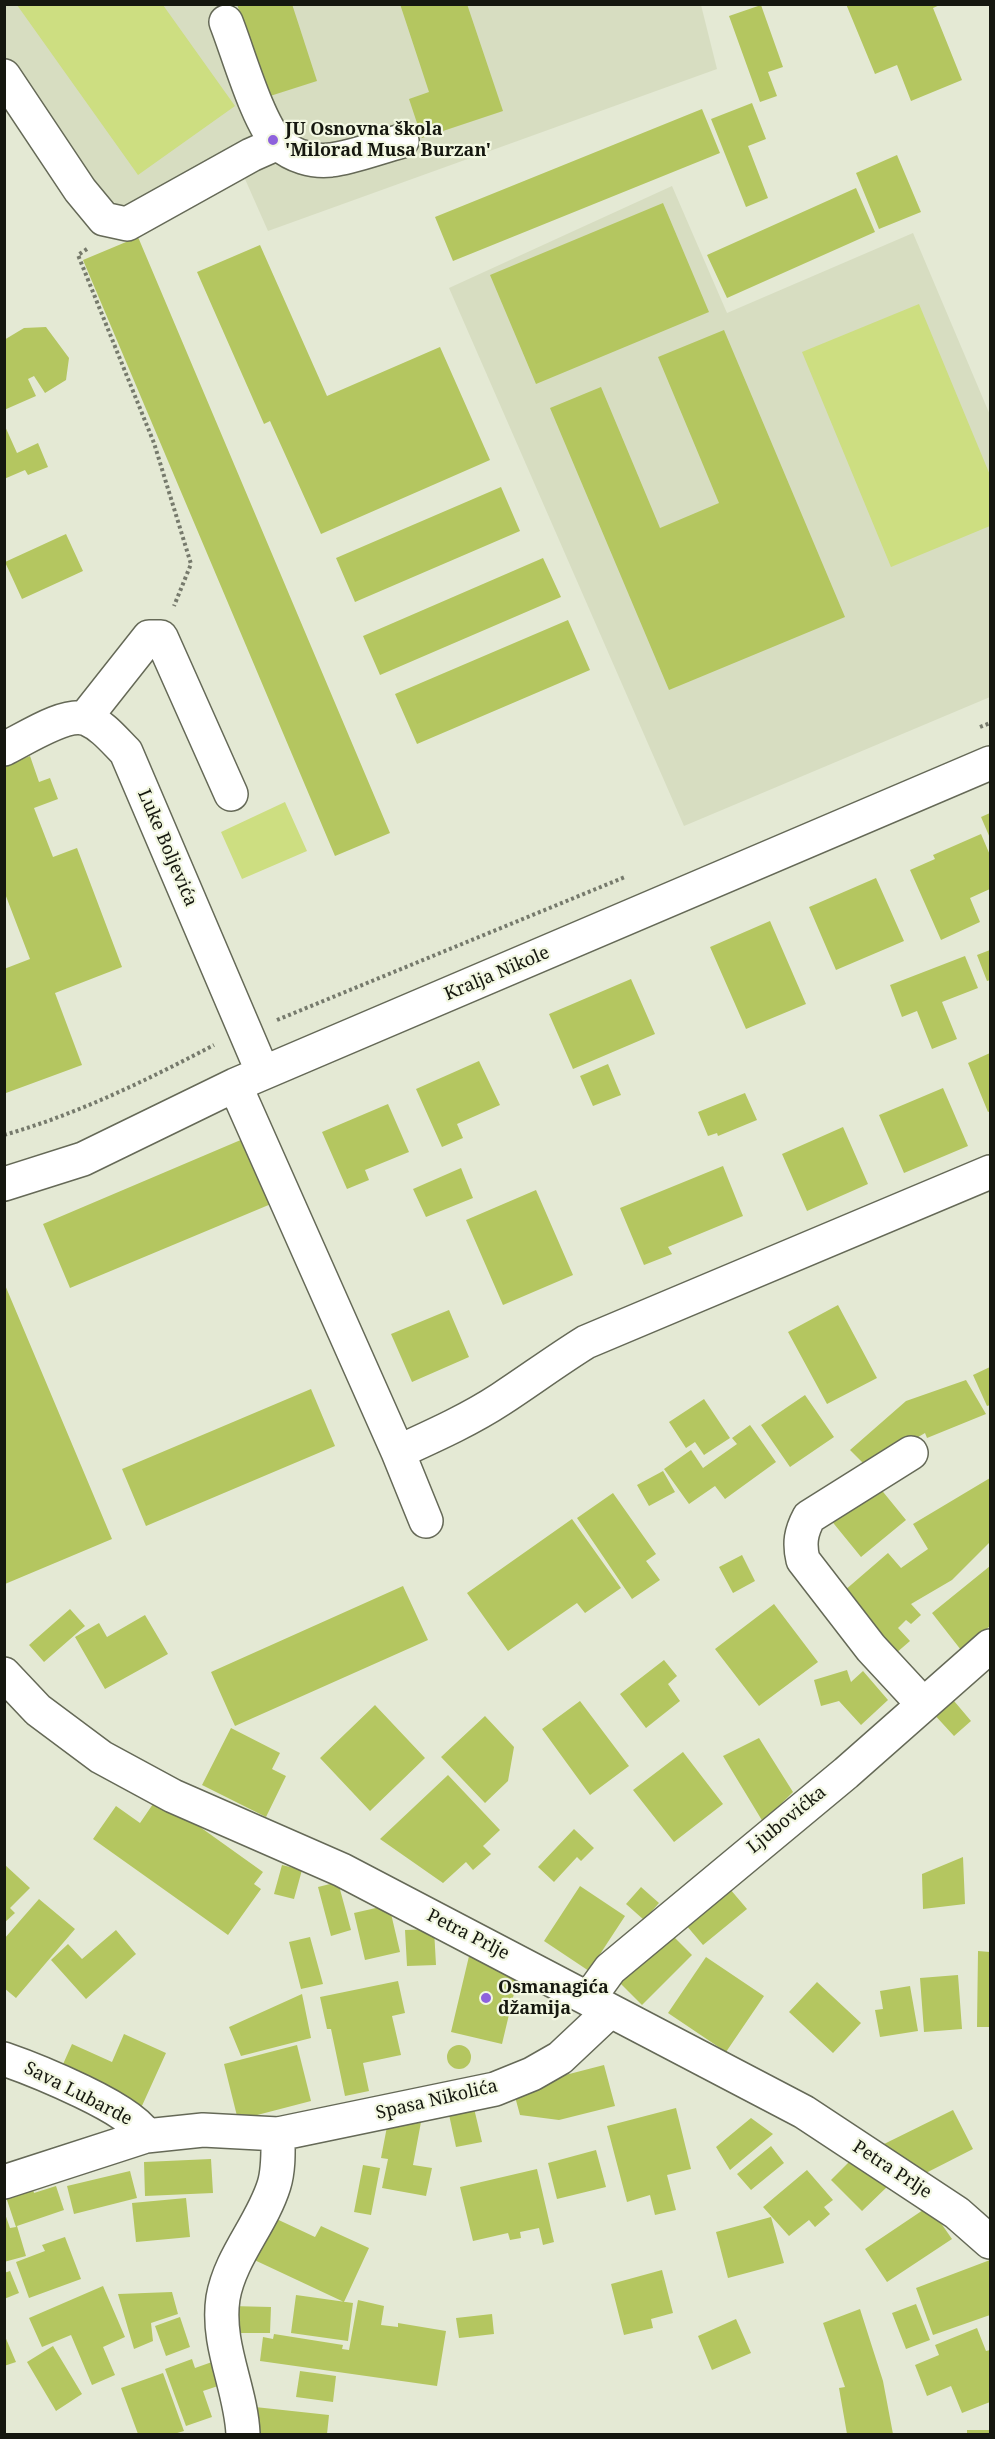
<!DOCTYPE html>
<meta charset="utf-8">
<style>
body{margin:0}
#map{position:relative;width:995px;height:2439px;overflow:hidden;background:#e4e9d4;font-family:"Noto Serif",serif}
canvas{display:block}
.frame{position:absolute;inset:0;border:6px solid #15170f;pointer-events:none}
</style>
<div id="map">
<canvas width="995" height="2439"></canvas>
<div class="frame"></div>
</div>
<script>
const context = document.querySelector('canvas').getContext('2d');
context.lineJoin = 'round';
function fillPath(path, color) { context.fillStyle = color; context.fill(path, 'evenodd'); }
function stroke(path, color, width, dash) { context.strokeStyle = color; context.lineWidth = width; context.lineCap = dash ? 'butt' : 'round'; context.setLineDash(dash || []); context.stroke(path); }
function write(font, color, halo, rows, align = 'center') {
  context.font = font + ' "Noto Serif",serif'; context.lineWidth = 4.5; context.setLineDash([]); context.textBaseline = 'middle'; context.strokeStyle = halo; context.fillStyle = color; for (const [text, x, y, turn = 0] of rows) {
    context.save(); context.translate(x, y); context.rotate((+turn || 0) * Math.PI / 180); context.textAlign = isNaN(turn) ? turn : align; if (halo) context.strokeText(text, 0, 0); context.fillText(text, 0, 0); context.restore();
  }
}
fillPath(new Path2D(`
 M4,5H701L717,69L268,231L241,170L91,229L5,110Z
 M672,186L727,313L913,233L990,415V697L684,826L449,288Z`), '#d7ddc1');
fillPath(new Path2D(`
 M17,5H163L235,106L138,175Z
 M919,304L990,475V526L891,567L802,352Z
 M285,802L307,851L242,879L221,832Z`), '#cdde81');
fillPath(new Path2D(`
 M237,4H292L317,81L267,97Z
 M400,4H467L503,111L422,138L409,99L429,92Z
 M846,4H942L933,8L962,80L911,101L897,65L875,74Z
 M761,5L783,67L768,72L777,96L760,102L729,16Z
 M752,103L766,139L748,146L768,198L746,207L711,119Z
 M702,109L720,153L453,261L435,217Z
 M897,155L921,212L879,229L856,173Z
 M856,188L875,232L727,298L707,255Z
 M663,203L709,312L536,384L490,275Z
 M138,237L390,833L335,856L83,260Z
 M260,245L327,396L440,347L490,460L321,534L270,421L264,424L197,272Z
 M46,327L69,358L66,380L45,393L34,376L28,379L36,396L4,410V340L24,328Z
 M724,330L845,617L669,690L550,408L601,387L660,528L719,503L658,357Z
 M4,424L17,453L38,443L48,467L28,475L25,470L4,479Z
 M501,487L520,531L355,602L336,558Z
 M66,534L83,571L22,599L5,562Z
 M543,558L561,597L380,675L363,636Z
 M568,620L590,670L417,744L395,694Z
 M30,756L39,782L50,778L58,799L34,808L53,857L77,848L122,967L55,993L82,1065L6,1093L4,969L30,959L4,891V766Z
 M990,813V838L981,817Z
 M981,834L990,855V889L970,898L980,922L941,940L910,870L935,859L933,855Z
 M876,878L904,941L836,970L809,907Z
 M770,921L806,1004L746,1029L710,947Z
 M990,950V980L987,981L977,955Z
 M965,956L978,988L942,1002L957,1039L932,1049L917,1011L902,1017L890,985Z
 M631,979L655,1034L573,1069L549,1014Z
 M990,1053V1111L988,1112L968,1063Z
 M479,1061L500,1105L457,1124L463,1138L442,1147L416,1089Z
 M608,1064L621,1095L593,1106L580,1076Z
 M943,1088L968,1146L904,1173L879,1115Z
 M745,1093L757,1120L718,1136L717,1133L708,1136L698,1112Z
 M388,1104L409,1152L365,1170L369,1180L347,1189L322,1132Z
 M843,1127L868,1184L807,1211L782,1154Z
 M243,1139L271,1204L70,1288L43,1224Z
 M723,1166L743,1216L668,1247L672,1254L644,1265L620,1208Z
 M461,1168L473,1198L426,1217L413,1189Z
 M536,1190L573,1275L503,1305L466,1220Z
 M5,1285L112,1539L5,1584Z
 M838,1305L877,1378L827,1404L788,1332Z
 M449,1310L469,1357L412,1382L391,1334Z
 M990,1367V1405L987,1406L973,1375Z
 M966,1380L986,1414L927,1438L925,1433L867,1467L850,1450L906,1401Z
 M311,1389L335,1446L146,1526L122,1469Z
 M805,1395L834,1437L790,1467L761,1425Z
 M704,1399L730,1438L704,1455L695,1442L686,1448L669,1422Z
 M750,1425L776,1462L725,1499L715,1486L689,1504L664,1469L691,1450L703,1468L737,1444L732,1438Z
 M663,1471L675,1492L649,1506L637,1485Z
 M990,1478V1542L952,1580L911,1604L921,1615L911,1624L906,1620L898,1628L910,1641L888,1660L837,1597L888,1553L901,1568L928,1549L913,1524Z
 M875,1482L906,1520L861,1557L830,1519Z
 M613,1493L656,1554L646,1561L660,1580L632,1599L577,1518Z
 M572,1519L621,1588L585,1613L577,1603L508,1651L467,1593Z
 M742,1555L755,1581L733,1593L719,1567Z
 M990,1566V1626L961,1650L932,1613Z
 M403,1586L428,1640L235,1726L211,1672Z
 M774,1604L818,1662L759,1706L715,1649Z
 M70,1609L85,1626L44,1662L29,1645Z
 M145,1615L168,1654L105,1689L75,1637L99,1623L107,1637Z
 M664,1660L677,1676L668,1684L680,1701L646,1728L620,1694Z
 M847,1670L851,1682L863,1671L888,1700L861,1725L839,1701L821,1706L814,1680Z
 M949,1695L971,1721L954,1736L931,1711Z
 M580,1701L629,1766L590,1795L542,1729Z
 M375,1705L425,1758L370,1811L320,1758Z
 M485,1716L514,1747L508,1781L485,1803L441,1757Z
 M231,1728L280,1753L272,1769L286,1776L266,1817L202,1785Z
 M759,1738L793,1792L763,1822L723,1756Z
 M683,1752L723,1804L674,1842L633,1790Z
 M448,1775L500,1830L483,1846L491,1854L473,1870L466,1862L443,1883L380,1839Z
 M165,1802L263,1872L254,1884L261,1889L228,1935L93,1839L116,1806L140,1823L153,1804L160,1809Z
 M574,1829L594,1848L581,1861L577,1857L554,1882L538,1867Z
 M963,1857L965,1904L923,1909L922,1874Z
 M4,1864L30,1888L10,1908L15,1913L4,1923Z
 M282,1865L302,1870L294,1899L274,1894Z
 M338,1882L351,1930L331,1936L318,1887Z
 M724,1882L747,1909L703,1945L680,1918Z
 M580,1886L625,1916L589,1971L544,1941Z
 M641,1887L659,1903L644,1920L626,1904Z
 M39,1899L75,1929L16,1998L4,1988V1939Z
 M389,1905L400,1952L365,1960L354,1913Z
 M665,1928L692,1955L642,2005L615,1978Z
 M434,1929L436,1965L407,1966L405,1930Z
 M116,1930L136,1954L86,1999L51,1960L68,1944L82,1959Z
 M310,1937L323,1984L301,1989L289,1942Z
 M978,1951L990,1952V2027H977Z
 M470,1952L521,1964L502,2044L451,2032Z
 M706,1957L764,1996L726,2052L668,2013Z
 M958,1975L962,2029L924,2032L920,1978Z
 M398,1981L405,2013L392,2016L401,2055L363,2063L369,2091L345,2096L331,2029H327L320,1997Z
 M817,1982L861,2023L833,2053L789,2012Z
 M910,1986L918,2031L880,2037L875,2010L883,2009L880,1991Z
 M302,1994L311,2038L241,2056L229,2027Z
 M124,2034L166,2053L141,2108L60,2071L72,2044L112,2062Z
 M297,2045L311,2101L238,2120L224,2064Z
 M447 2057a12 12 0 1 1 24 0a12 12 0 1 1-24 0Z
 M604,2065L615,2106L559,2120L520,2115L514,2093L546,2080Z
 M473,2104L482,2142L456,2147L448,2110Z
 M676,2108L691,2169L667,2175L676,2210L655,2215L650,2195L627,2202L607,2126Z
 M953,2110L973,2149L920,2176L882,2145Z
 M389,2116L421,2122L413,2165L432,2168L426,2196L382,2188L388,2159L381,2158Z
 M751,2118L773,2134L730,2170L716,2147Z
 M771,2146L784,2163L751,2190L737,2174Z
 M596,2150L606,2187L557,2199L548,2163Z
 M858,2153L889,2185L862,2211L831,2180Z
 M211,2159L213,2193L145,2196L144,2162Z
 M363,2165L380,2168L371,2215L354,2212Z
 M537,2169L554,2242L543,2245L539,2228L520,2232L521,2238L510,2240L508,2233L473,2241L460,2187Z
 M807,2170L833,2200L824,2207L830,2214L815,2227L809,2220L789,2236L763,2207Z
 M130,2171L137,2198L74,2214L67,2186Z
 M30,2179L34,2193L56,2186L64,2210L17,2226L26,2256L4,2262V2211L10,2228L16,2227L4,2191Z
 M186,2198L190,2237L136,2242L132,2203Z
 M929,2206L952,2239L887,2282L865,2249Z
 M268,2215L315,2237L321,2226L369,2248L344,2302L248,2257Z
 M771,2217L784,2263L728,2278L716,2232Z
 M65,2237L81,2279L29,2298L16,2262L45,2251L42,2245Z
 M990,2260V2315L933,2335L916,2288Z
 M662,2270L673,2313L651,2319L653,2328L624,2335L611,2284Z
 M10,2271L19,2293L4,2299V2273Z
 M103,2286L125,2337L103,2347L115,2375L92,2385L71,2335L42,2347L29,2318Z
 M172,2292L178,2314L151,2323L153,2341L134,2349L118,2294Z
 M296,2295L353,2303L348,2341L291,2333Z
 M358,2300L384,2306L381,2325L398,2327V2323L446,2331L437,2386L260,2361L263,2337L273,2339L274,2334L343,2345L342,2349L349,2350Z
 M916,2304L930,2340L906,2349L892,2313Z
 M231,2306L271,2307L270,2333H236Z
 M860,2309L883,2381L893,2434H847L839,2388L845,2387L823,2323Z
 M492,2314L494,2334L459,2338L456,2318Z
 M180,2317L190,2347L166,2356L155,2326Z
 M736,2319L751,2353L712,2370L698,2336Z
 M977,2328L986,2351L990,2350V2402L962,2413L951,2386L927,2396L915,2365L939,2355L935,2345Z
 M4,2334L16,2362L4,2366Z
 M53,2346L82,2394L56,2411L27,2362Z
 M192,2359L195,2368L212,2362L221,2385L203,2391L212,2417L186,2426L165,2369Z
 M300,2371L336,2376L333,2402L296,2397Z
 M163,2373L184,2431L174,2434H138L121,2388Z
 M255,2407L329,2415L327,2434H253Z
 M967,2430H990V2434H967Z`), '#b4c660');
const minor = new Path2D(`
 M226,22C238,52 258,124 279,144C293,156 312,162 331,160C354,157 379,147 402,141
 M4,76L80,190L104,219L127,224L251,155L278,143
 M85,718L149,637H161L231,794
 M4,749C23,740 66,711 87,719C103,726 114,740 126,752L263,1073
 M235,1085L398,1452L426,1521
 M4,1184L83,1159L235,1085L990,763
 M398,1452C433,1436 469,1420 501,1399C530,1380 557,1360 586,1342L990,1172
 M911,1453L809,1517C801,1532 799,1543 803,1560L871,1648L922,1703
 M4,1674L38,1710L101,1757L173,1796L342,1870L804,2112L957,2213L990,2242
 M589,1998L610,1969L846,1773L990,1646
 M4,2059C33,2069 136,2110 146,2136
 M4,2182L146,2136L203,2130L278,2134L495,2089L532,2074L560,2058L610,2011
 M243,2434C241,2388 216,2345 223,2298C230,2257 262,2224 274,2185C279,2169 278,2150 278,2134`);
stroke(minor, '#656957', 36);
stroke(new Path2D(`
 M990,4V5
 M87,249L78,255L154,443L191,564L174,606
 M980,727L990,723
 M277,1020L625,877
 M4,1135C78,1114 147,1080 214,1045`), '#767a6c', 4, [3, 3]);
stroke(minor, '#fff', 33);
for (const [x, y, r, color] of [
 [273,140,6,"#8e62dc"],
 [486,1998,6,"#8e62dc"]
]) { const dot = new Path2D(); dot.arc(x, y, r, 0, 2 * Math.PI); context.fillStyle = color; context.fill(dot); stroke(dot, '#f2f7e1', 2); }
write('bold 18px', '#15170f', '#f2f7e1', [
 ["JU Osnovna škola",285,130],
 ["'Milorad Musa Burzan'",285,151],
 ["Osmanagića",498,1988],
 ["džamija",498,2009]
], 'left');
write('18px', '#15170f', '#f2f7e1', [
 ["Luke Boljevića",167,848,67],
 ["Kralja Nikole",497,974,-23],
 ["Ljubovićka",787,1820,-39],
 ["Petra Prlje",468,1935,27],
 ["Sava Lubarde",78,2094,27],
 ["Spasa Nikolića",437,2100,-13],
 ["Petra Prlje",892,2170,33]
]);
</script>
